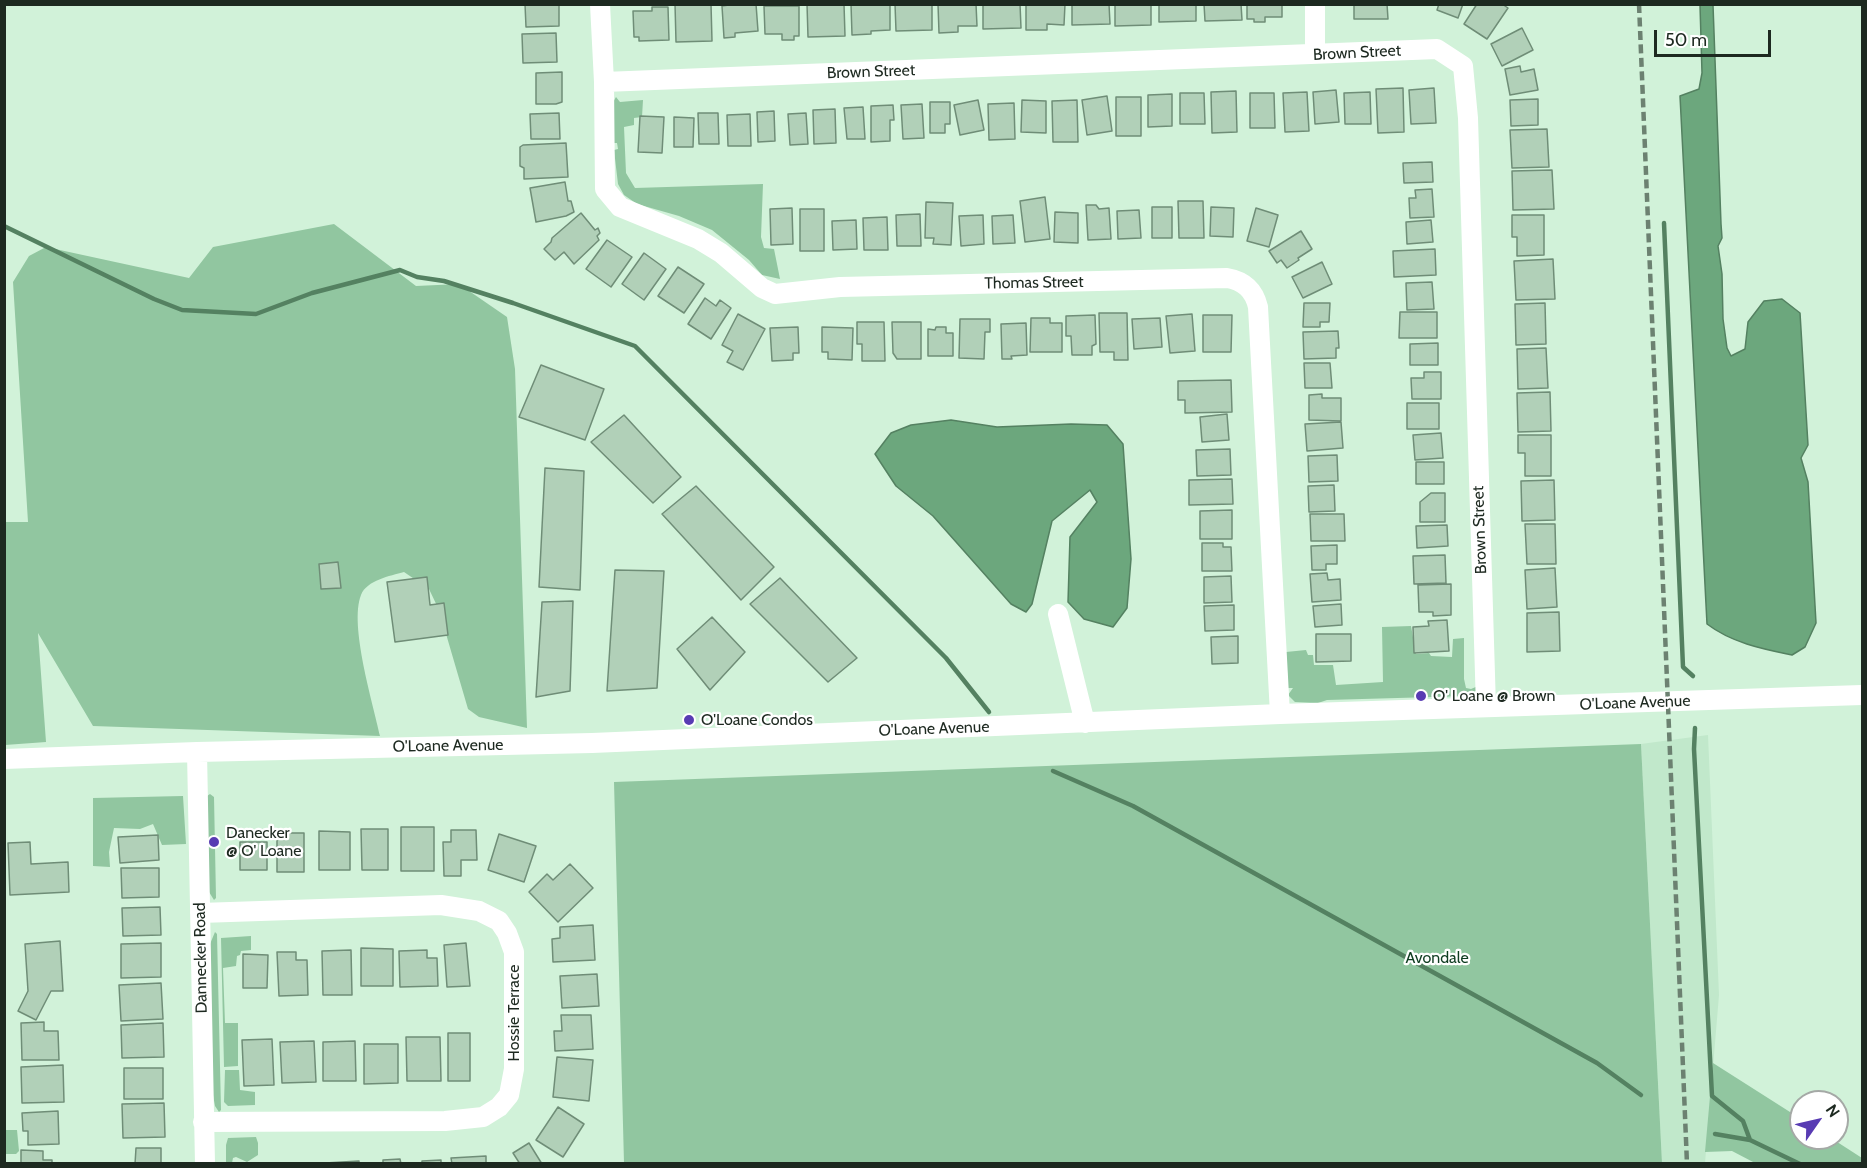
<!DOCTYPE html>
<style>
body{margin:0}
#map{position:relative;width:1867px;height:1168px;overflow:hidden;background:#d1f2d9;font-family:Cabin,sans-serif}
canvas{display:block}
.frame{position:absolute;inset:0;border:6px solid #1d2920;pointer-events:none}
.north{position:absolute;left:1789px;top:1090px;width:60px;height:60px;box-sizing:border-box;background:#fff;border:2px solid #a5a9a6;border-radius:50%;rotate:56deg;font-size:16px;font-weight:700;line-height:24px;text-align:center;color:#1d2920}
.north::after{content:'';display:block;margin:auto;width:21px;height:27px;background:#583bb3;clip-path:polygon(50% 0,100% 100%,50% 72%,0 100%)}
.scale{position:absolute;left:1654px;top:30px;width:117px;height:27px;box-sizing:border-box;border:3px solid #1d2920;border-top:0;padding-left:8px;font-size:18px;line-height:21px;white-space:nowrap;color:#1d2920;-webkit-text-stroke:4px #fff;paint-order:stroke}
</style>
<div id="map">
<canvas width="1867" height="1168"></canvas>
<div class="frame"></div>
<div class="north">N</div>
<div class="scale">50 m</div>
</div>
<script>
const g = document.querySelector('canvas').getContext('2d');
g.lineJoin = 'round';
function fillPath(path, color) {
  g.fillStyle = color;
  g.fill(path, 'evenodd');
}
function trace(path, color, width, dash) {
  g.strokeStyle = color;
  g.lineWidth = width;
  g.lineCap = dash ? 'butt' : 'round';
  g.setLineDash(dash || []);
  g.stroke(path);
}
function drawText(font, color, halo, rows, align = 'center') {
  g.font = font + ' Cabin,sans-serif';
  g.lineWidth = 4.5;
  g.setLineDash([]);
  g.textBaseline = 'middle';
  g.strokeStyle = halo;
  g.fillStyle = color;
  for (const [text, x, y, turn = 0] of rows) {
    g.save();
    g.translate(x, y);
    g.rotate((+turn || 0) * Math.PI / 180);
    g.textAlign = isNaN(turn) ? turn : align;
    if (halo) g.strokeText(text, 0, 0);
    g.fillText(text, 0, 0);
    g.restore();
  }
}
const built = new Path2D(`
 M1708,735L1719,995L1705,1163H1662L1641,744Z`);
const green = new Path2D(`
 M616,97L620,102L643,100L642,117L634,118V125L624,127L626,173L635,188L763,184L761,237L764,248L774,249L780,279L762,275L749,260L712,230L679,216L637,204L624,195L618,184L614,150L618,149L617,143H613L612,104Z
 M334,224L416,286L459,284L507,317L515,369L527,728L479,717L468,709L439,610L429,589L404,572C390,576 367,580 361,595C349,625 373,703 380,736L93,726L38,633L46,742L5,745V522H28L13,282L29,256L46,247L189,278L213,247Z
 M1411,626L1416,654L1429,653L1431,656L1452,657L1453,639L1464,638V679L1466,688L1471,689L1478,686L1477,692L1468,696L1327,700L1318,703L1295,702L1288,695L1293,688H1288L1286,652L1306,650L1308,655H1313L1314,665H1333L1336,685L1383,682L1382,627Z
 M1641,744L1662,1163H624L614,782Z
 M210,794L214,797L216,898L214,900L209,892L207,796Z
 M183,796L186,844L162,845L153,824L140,829L114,828L109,852L110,867L93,866V798Z
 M215,932L217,934L221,1110L219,1112L215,1106L213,1095L210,944Z
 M251,936V950L241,951L240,955L237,956L236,966L223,968L225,1023H238V1066L224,1067L221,938Z
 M1713,1063L1801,1119V1138H1831L1862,1158V1163H1755L1732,1151L1705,1152Z
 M225,1070H239L240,1090L255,1092V1105L228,1106L224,1102Z
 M5,1130H17L19,1151L16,1154H5Z
 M256,1137L258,1143V1155L247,1162L236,1157L233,1158L232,1163H226V1145L228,1138Z`);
const water = new Path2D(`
 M1700,5H1713L1721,224L1722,238L1718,246L1722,274L1723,319L1727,348L1731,356L1745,349L1748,322L1764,301L1782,299L1800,313L1808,445L1801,458L1808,482L1816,623L1805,647L1792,655C1763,649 1732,643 1707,624L1680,96L1699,89L1702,73Z
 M951,420L997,427L1071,424L1107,425L1123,444L1131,559L1127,608L1113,627L1084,619L1068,602L1070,537L1097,502L1090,490L1052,521L1032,604L1026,612L1011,604L933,516L896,486L875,454L891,433L911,425Z`);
const stream = new Path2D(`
 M1664,223L1683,667L1693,676
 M4,226L154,299L182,310L256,314L312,293L400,270L417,277L444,281L513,303L635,346L946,658L989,712
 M1695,728L1694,749L1712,1096L1743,1121L1750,1140
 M1053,771L1133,806L1597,1063L1641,1095
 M1715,1134L1750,1140L1800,1164`);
const building = new Path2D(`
 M525,4H559V26L526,27Z
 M675,4H711L712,41L676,42Z
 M736,4H756L758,31L735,33V37L724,38L722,6Z
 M807,4H844L845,36L808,37Z
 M851,4H890V30L871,31V34L852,35Z
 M895,4H932V30L896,31Z
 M938,4H976L977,26H958V32L939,33Z
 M983,4H1020L1021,28L983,29Z
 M1026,4H1065L1064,25L1047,24V30H1026Z
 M1072,4H1109L1110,24L1072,25Z
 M1115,4H1151V25L1115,26Z
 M1159,4H1196V21L1159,22Z
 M1204,4H1241L1242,20L1205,21Z
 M1247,4H1282V17H1265V22H1254V19H1247Z
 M1354,4H1387L1388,19H1354Z
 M1439,4H1463L1458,18L1437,10Z
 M1477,4H1502L1508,8L1487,39L1464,24Z
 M764,6H799V36H794V40H782V34H765Z
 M652,7H668L669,40L639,41V37H634L633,11H652Z
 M1522,28L1533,50L1502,66L1491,44Z
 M556,33L557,62L523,63L522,34Z
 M1520,66L1521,72L1534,69L1538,90L1510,95L1505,69Z
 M562,72V102L556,104H536V73Z
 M1403,88L1404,132L1378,133L1376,89Z
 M1434,88L1436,123L1411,124L1409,90Z
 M1336,90L1339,122L1315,124L1313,92Z
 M1236,91L1237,132L1212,133L1211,92Z
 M1307,92L1309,131L1285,132L1283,93Z
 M1370,92L1371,124H1345L1344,93Z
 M1180,93H1204L1205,124H1180Z
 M1250,93H1274L1275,128H1250Z
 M1172,94V126L1148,127V95Z
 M1107,96L1112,131L1087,135L1082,100Z
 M1116,97H1141V136H1116Z
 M1538,99V125L1511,126L1510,100Z
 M978,100L984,130L960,135L954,105Z
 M1022,100L1046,101V133L1021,132Z
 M1077,100L1078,142H1053L1052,101Z
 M930,102H950V124H945V133H930Z
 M1014,103L1015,139L989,140L988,104Z
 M922,104L924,138L903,139L901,105Z
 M893,105L894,120H890V141L871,142V106Z
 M863,107L865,139H847L844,108Z
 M835,109L836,143L814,144L813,110Z
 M774,111L775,141L758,142L757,112Z
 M559,113L560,139H531L530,114Z
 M698,113H718L719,144H699Z
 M806,113L808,144L790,145L788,114Z
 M750,114L751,146H728L727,115Z
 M640,116L664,117L662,153L638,152Z
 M674,117L694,118L693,147H674Z
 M1547,129L1549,167L1512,168L1510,130Z
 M566,143L568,177L524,179V168L520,166V147L523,145Z
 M1432,162L1433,182L1404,183L1403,163Z
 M1552,170L1554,209L1513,210L1512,171Z
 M565,182L568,201H571L574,212L566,216L536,222L530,188Z
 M1432,189L1434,217L1410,218L1409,198H1416L1415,190Z
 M1045,197L1050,239L1025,242L1020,201Z
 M1178,201H1203L1204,238H1179Z
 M926,202L953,203L951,245L933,244L934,238H925Z
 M1086,205H1096L1099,209L1109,208L1111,239L1088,240Z
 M1152,207H1172V238H1152Z
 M1211,207L1234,208L1233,237L1210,236Z
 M792,208L793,244L771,245L770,209Z
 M1256,208L1278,215L1269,247L1247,241Z
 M800,209H824V251H800Z
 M1139,210L1141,238L1118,239L1117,211Z
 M1055,212L1078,213V243L1054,242Z
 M581,213L595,230L598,228L600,233L597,236L599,240L574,264L564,252L555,260L544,249L551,242L552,238Z
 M920,214L921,246H897L896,215Z
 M983,215L984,244L961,246L959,216Z
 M1013,215L1015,243L993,244L992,216Z
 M1512,215H1544V255L1517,256V237H1512Z
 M887,217L888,250H864L863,218Z
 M856,220L857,249L833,250L832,221Z
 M1431,220L1433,242L1407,244L1406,222Z
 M1301,231L1312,249L1298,258L1299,260L1287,268L1281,260L1277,263L1269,251Z
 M607,240L632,257L611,287L586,269Z
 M1435,249L1436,275L1394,277L1393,251Z
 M644,253L666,269L644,300L622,284Z
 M1553,259L1555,299L1516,300L1514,261Z
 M1322,262L1332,284L1303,298L1292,277Z
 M678,267L704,284L684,313L658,296Z
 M1432,282L1434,309L1407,310L1406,283Z
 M705,298L716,306L720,300L731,308L711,339L688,324Z
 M1304,303H1330L1329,322H1320V327H1303Z
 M1545,303L1546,344L1516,345L1515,304Z
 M1400,312H1437V338H1399Z
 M1099,313H1127L1128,360H1114V352H1100Z
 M738,314L765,329L743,370L727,362L733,351L722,345Z
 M1192,314L1195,351L1170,353L1166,316Z
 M1095,315L1096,344L1092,346V355H1072L1071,336H1066V316Z
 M1203,315H1232L1231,352H1203Z
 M1031,318H1050V323H1062V352H1030Z
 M1160,318L1162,347L1134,349L1132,319Z
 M960,319H990V332H985L984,359L959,358Z
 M857,322H884L885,361H862V344H857Z
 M892,322H921V359H897L893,353Z
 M1026,323L1027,355L1011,356L1012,359H1002L1001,324Z
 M798,327L799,353H793V360L772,361L770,328Z
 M822,327L853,328L852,360L828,359V352H822Z
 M936,327H946V333H953V356H928V329L935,330Z
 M1338,331L1339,348H1336V358L1304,359L1303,332Z
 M1438,343V365H1410V344Z
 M1546,348L1548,388L1518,389L1517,349Z
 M1304,363H1330L1332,388H1305Z
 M541,365L604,389L585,440L519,417Z
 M1424,372H1441V399H1412L1411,378H1424Z
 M1231,380L1232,412L1185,413V400H1178V381Z
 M1550,392L1551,431L1518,432L1517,393Z
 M1322,394V398H1341V421L1309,420V395Z
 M1407,403H1439V429H1407Z
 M1227,414L1229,440L1202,442L1200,417Z
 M624,415L681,477L653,503L591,442Z
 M1341,422L1343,448L1307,451L1305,424Z
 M1441,433L1443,458L1415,460L1413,435Z
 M1518,435H1551V476H1525V453H1518Z
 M1230,449L1231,475L1197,476L1196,450Z
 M1337,455L1338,481L1309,482L1308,456Z
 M1416,462H1444V484H1416Z
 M545,468L584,471L580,590L539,587Z
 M1232,479L1233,504L1189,505V480Z
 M1554,480L1555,520L1522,521L1521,481Z
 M1334,485L1335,511L1309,512L1308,486Z
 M696,486L774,567L741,600L662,514Z
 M1431,493H1445V522H1420V502Z
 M1232,510V539H1200V511Z
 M1310,514H1344L1345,541H1311Z
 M1525,524H1555L1556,564H1527Z
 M1447,525L1448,546L1417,548L1416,526Z
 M1202,543H1223V547H1231L1232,571H1202Z
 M1337,545V564H1326V570H1312L1311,546Z
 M1445,555L1446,583L1414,584L1413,556Z
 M338,562L341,588L321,589L319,564Z
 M1555,568L1557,607L1527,609L1525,570Z
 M615,570L664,571L657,688L607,691Z
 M1327,573L1328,580L1340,579L1341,600L1312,602L1310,574Z
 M1231,576L1232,602L1204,603V577Z
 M427,577L430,605L444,603L448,635L395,642L387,582Z
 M780,578L857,658L828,682L750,604Z
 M1451,584V615L1433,616V612H1419L1418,585Z
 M573,601L570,691L536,697L542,602Z
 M1341,604L1342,625L1315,627L1313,606Z
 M1234,605V630L1205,631L1204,606Z
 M1559,612L1560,651L1527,652V613Z
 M712,617L745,652L710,690L677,649Z
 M1447,620L1449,651L1414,653L1413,627L1429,626L1428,621Z
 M1316,634H1351V661L1316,662Z
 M1238,636V663L1212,664L1211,637Z
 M401,827H434V871H401Z
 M361,829H388V870H362Z
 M451,830H476L477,860H461V876H444L443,842H451Z
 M319,831L350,832V870H319Z
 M277,833H304V872H277Z
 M499,834L536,846L524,882L488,870Z
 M158,835L159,860L120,863L118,837Z
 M30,842L31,864L68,862L69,892L10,895L8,843Z
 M240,842H267V870H240Z
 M570,864L593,888L558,922L529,892L547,874L553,880Z
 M121,868H159V897L122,898Z
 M160,907L161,935L123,936L122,908Z
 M593,925L595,960L553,962L552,939L560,938V927Z
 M60,941L63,991H51L36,1020L18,1011L28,991L25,944Z
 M161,943V977L121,978V944Z
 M466,943L470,986L447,987L444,945Z
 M361,948L393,949V986H361Z
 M351,950L352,995H323L322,951Z
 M427,950V958H437L438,986L400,987L399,951Z
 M277,952H296V960H307L308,995L279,996Z
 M243,954L268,955L267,988H243Z
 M597,974L599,1006L562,1008L560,976Z
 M161,983L163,1019L121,1021L119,985Z
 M561,1015H591L593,1049L555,1051L554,1031H562Z
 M44,1022V1031H58L59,1060H22L21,1023Z
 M163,1023L164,1057L122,1058L121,1025Z
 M448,1033H470V1081H448Z
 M406,1037H440L441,1081H407Z
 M272,1039L274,1085L244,1086L242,1040Z
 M314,1041L316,1082L282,1083L280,1042Z
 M355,1041L356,1081H323V1042Z
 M364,1044H398V1083L364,1084Z
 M557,1057L593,1060L589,1101L553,1097Z
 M63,1065L64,1102L22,1103L21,1067Z
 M124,1068H163V1099H124Z
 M164,1103L165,1137L123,1138L122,1104Z
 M558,1107L584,1124L563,1157L536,1140Z
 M58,1111L59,1144L28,1145V1131H23L22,1113Z
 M529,1143L542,1164H520L513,1153Z
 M136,1148H161V1164H135Z
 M21,1150L43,1151V1160H52V1164H21Z
 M486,1156V1164H452L451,1158Z
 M400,1159L401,1164H383V1160Z
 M441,1160V1164H422V1161Z
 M359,1161V1164H325V1163Z`);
const minor = new Path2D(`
 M600,4L604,82L605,189L620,207L698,239L721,253L762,288L775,294L840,287L1227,278C1244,281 1254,290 1258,307L1280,714
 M1315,4V54
 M604,82L1437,49L1463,66L1468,118L1486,707
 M1058,614L1085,723
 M197,752L205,1164
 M4,759L197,752L592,743L1280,714L1862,695
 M200,913L441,905L479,911L499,921L507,933L514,952V1069L509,1095L499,1107L483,1117L445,1121L203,1122`);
const rail = new Path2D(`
 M1639,4L1687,1164`);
const markers = [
 [1421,696,6,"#583bb3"],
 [689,720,6,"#583bb3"],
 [214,842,6,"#583bb3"]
];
const streetNames = [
 ["Brown Street",1357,53,-3],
 ["Brown Street",871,72,-2],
 ["Thomas Street",1034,283,-1],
 ["Brown Street",1480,530,-92],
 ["O'Loane Avenue",1635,703,-2],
 ["O'Loane Avenue",934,729,-2],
 ["O'Loane Avenue",448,746,-1],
 ["Dannecker Road",201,958,-91],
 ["Hossie Terrace",514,1013,-90]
];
const poiNames = [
 ["O' Loane @ Brown",1433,696],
 ["O'Loane Condos",701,720],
 ["Danecker",226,833],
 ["@ O' Loane",226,851]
];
const parkNames = [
 ["Avondale",1437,958]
];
fillPath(built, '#c1e8cb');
fillPath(green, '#91c6a0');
fillPath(water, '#6ca77d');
trace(water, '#548161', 1.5);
trace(stream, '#548161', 4.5);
fillPath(building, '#b1d0b8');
trace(building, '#6f8d77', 1.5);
trace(minor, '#fff', 20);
trace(rail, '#6c8171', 4.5, [9, 4.5]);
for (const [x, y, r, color] of markers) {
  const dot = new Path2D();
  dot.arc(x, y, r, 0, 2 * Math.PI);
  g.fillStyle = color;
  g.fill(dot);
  trace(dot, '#fff', 2);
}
drawText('16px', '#1d2920', '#fff', streetNames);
drawText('16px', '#1d2920', '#fff', poiNames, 'left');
drawText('16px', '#0f3d21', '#fff', parkNames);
</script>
